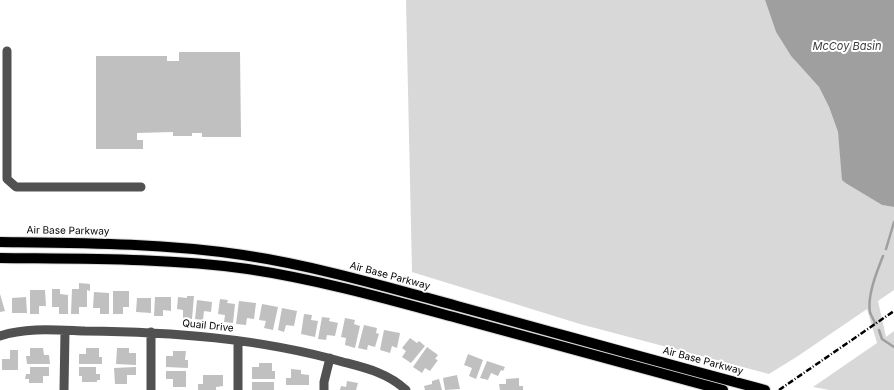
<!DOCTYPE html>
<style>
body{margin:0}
canvas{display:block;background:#fff}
</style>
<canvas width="894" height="390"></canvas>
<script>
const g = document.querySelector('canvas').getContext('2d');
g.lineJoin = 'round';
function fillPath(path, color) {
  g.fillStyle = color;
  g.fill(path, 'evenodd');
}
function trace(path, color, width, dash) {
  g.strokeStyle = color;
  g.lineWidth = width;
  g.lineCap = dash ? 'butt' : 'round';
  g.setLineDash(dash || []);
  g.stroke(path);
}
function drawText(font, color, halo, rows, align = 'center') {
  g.font = font + ' Inter,sans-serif';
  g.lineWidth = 4;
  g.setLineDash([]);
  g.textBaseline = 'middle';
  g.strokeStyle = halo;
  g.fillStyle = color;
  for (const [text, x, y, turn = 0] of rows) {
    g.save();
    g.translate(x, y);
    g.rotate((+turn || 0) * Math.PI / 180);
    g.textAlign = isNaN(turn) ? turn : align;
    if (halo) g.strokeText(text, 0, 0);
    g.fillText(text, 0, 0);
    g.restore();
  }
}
const green = new Path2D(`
 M406,0H765L776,32L791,56L819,87L829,107L838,132L847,184L882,205L894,207V290L878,301L886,337L894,331V390H829L813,387L877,343L867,309L798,356L769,374L580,324L412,272Z`);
const water = new Path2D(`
 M765,0H894V207L882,205L847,184L842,180L838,132L829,107L819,87L791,56L776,32Z`);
const stream = new Path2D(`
 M886,249L894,222
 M875,323C874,320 871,316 870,312C867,296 877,271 883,256
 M879,330L882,339L894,347`);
const building = new Path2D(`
 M179,52H240L241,137H202V133H192V136H173V132L137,133V140H143V149H96V56H167V61H179Z
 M79,283L90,284V291L87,290V307H79V314H71L72,289H79Z
 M52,289H60V294L68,295V314H59V307H52Z
 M30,290H45L46,306H39V314H30Z
 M113,291H129V307H123V314H113Z
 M94,292L109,293V314H100V308H93Z
 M0,294L5,311L0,312Z
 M187,296H194L192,319L183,318V310L177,309L178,297L187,298Z
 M26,297L27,313H12V298Z
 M155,297H171V311L163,310V316H154Z
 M137,298H151V313L136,312Z
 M220,299L228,300L227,303L235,304L233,323L224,322L225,315L218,314Z
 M197,300L212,302L211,312L204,311L203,320L195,319Z
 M239,301L256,303L254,319L247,318L246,325L236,324Z
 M262,304L278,307L273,330L264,328L266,321L259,320Z
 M282,308L297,311L294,326L286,325L284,332L278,330Z
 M304,314L312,315L311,320L318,321L315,337L301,334Z
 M322,317L330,318L329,321L338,323L335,336L327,335L326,340L318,339Z
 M345,318L355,320L354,324L360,326L355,348L345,345L346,338L341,337Z
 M364,325L377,328L376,333L379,334L375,347L368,345L367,350L358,348Z
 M384,330L400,333L397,348L392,346L390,353L380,350Z
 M410,338L417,343L419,341L425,346L411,363L402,357L406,351L402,348Z
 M427,347L438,355L435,359L438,360L430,371L425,368L422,373L413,367Z
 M30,348H43L44,355H49L50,364H27L26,356H30Z
 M86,348H99V357H102V364H79V354H86Z
 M117,348H129V353H136V365L116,364Z
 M10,350H18V370H2V359H10Z
 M173,351H186L185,360H188V368L166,367V356H173Z
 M468,354L483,360L476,379L469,376L472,368L464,365Z
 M487,361L505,367L503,371L501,370L498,376L491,373L488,380L480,378Z
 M259,363H272V371H275V379H252V367H259Z
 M30,367H49V376H43V383H29V379H25L26,374H30Z
 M79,367H96V374H100V380H97V382H82V376H79Z
 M136,367V375H127V384H115L114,368Z
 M291,369L301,370V374L309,375V385H286V378H291Z
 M166,371H186V387H173V379H166Z
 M203,375H223V386L216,387V390H198V384H203Z
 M457,375L460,389L445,390L443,378Z
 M519,378V386H523V390H500L499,384H506V379Z
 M439,379L442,390H425L424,386L432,384V381Z
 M347,381L358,383L356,390H340L341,386L346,387Z
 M252,382H274V390H252Z`);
const minor = new Path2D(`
 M7,51V179L16,187H141
 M0,336C26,327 57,330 85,331C171,332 259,338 343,362C366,368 388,373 406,390
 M64,390L65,331
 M151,390V332
 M238,390V341
 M324,390V382L330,358`);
const major = new Path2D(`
 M0,242C81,243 162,243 243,255C316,266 387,287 457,306C560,334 662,363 765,390
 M0,258C83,259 166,258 248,269C321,280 391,300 461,319C548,343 635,367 723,390`);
const rail = new Path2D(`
 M779,390L894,311`);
const streetNames = [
 ["Air Base Parkway",68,231,1],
 ["Air Base Parkway",390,276,15],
 ["Quail Drive",208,326,6],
 ["Air Base Parkway",703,361,15]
];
const waterNames = [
 ["McCoy Basin",847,47]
];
fillPath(green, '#d8d8d8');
fillPath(water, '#9f9f9f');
trace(stream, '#9f9f9f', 2.5);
fillPath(building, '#c0c0c0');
trace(major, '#dbdbdb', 12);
trace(minor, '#515151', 9);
trace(major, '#000', 10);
trace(rail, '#000', 2.5, [6, 2, 1, 2]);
drawText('10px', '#000', '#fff', streetNames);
drawText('italic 11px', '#404040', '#fff', waterNames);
</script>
